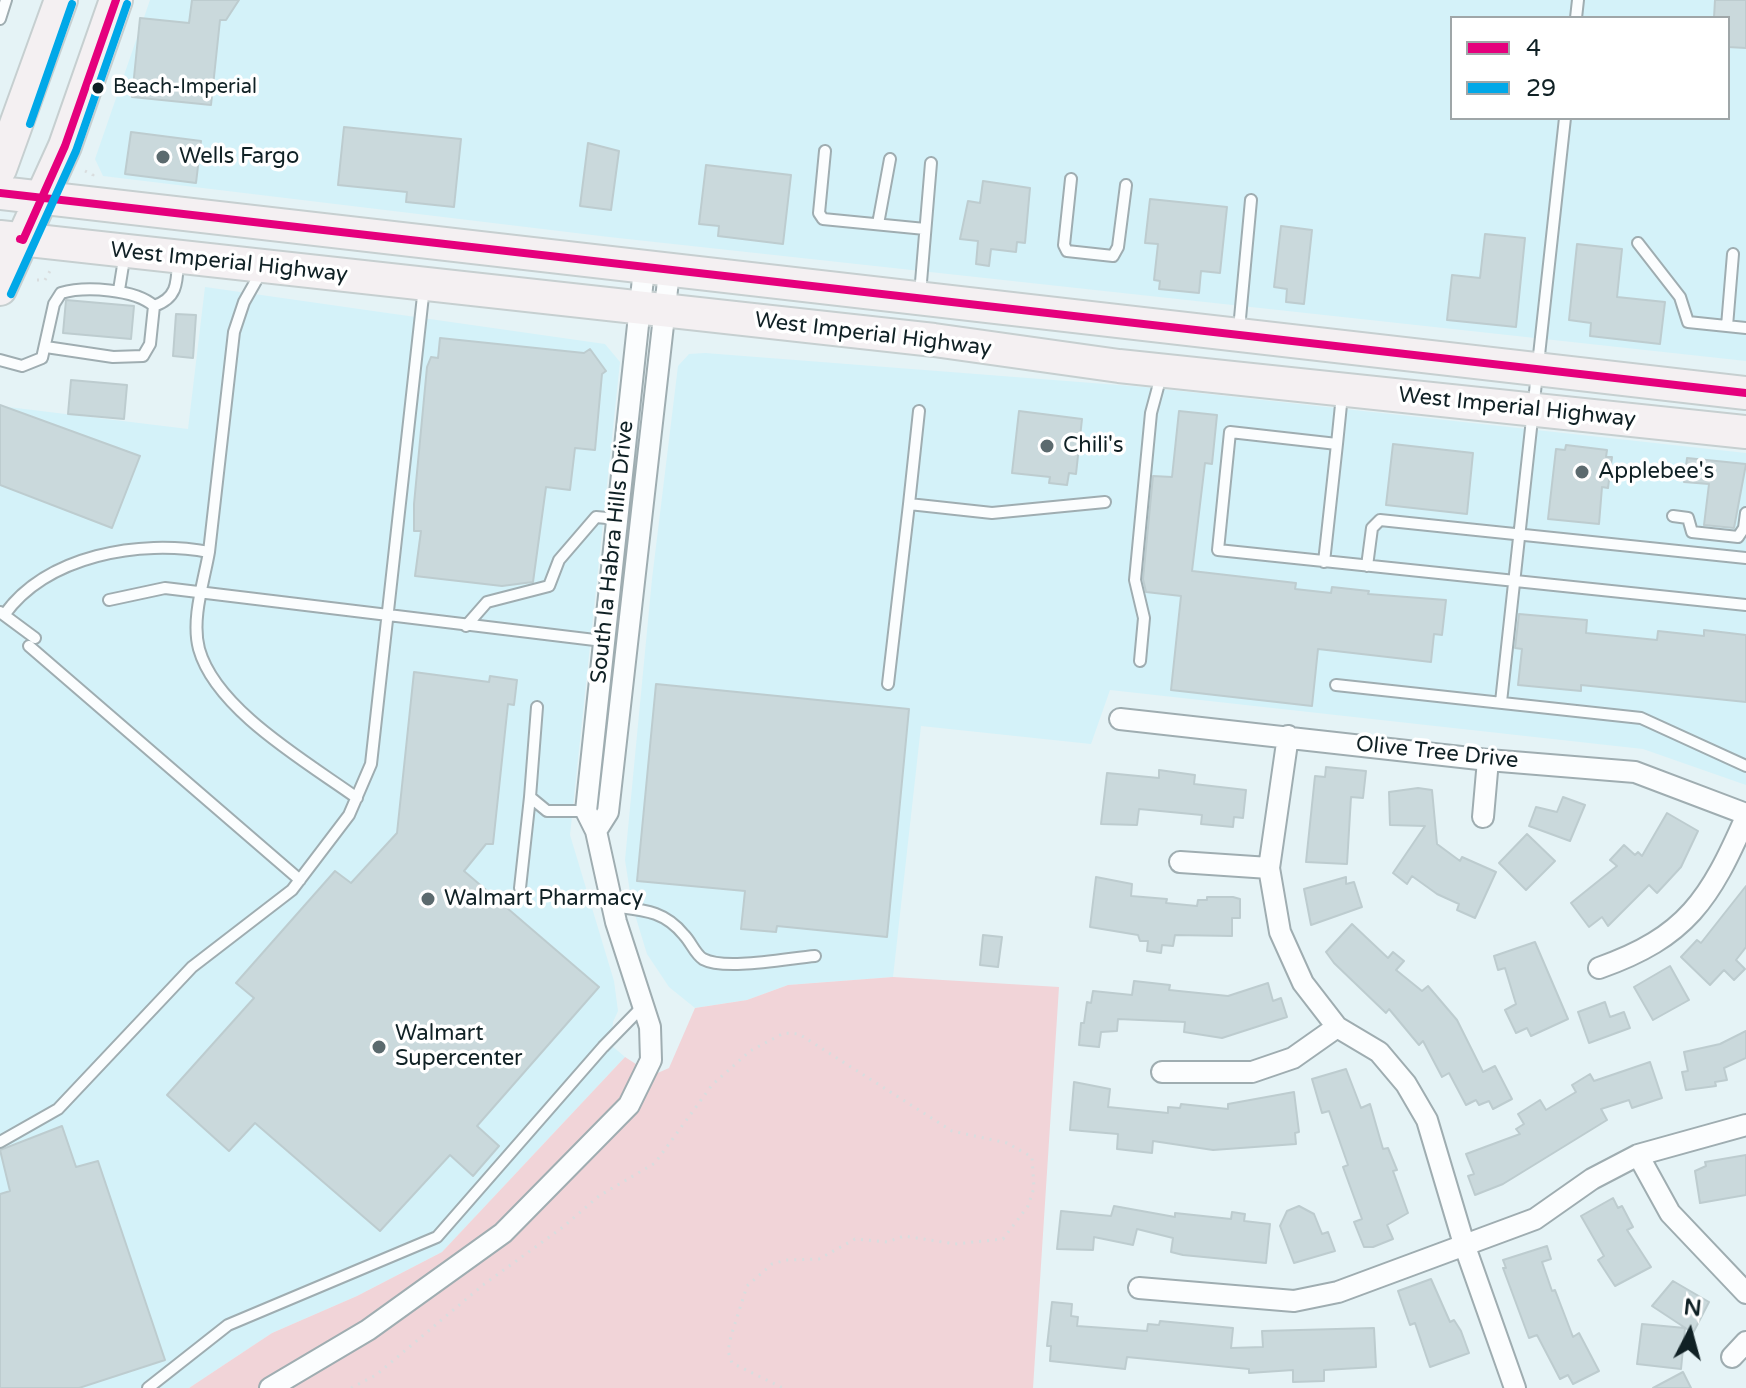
<!DOCTYPE html>
<style>
body{margin:0}
#map{position:relative;width:1746px;height:1388px;overflow:hidden;background:#e5f3f6;font-family:"Varela Round",sans-serif}
canvas{display:block}
.legend{position:absolute;left:1450px;top:16px;width:280px;height:104px;box-sizing:border-box;background:#fff;border:2px solid #9fa6a8;margin:0;padding:10px 14px;list-style:none;font-size:24px;color:#102125}
.legend li{display:flex;align-items:center;gap:16px;height:40px}
.legend b{width:40px;border:2px solid #9fa6a8}
.north{position:absolute;left:1650px;top:1292px;width:80px;height:80px;-webkit-text-stroke:6px #fff;paint-order:stroke;rotate:6deg;font-size:22px;font-weight:700;line-height:32px;text-align:center;color:#102125}
.north::after{content:'';display:block;margin:auto;width:28px;height:36px;background:#102125;clip-path:polygon(50% 0,100% 100%,50% 72%,0 100%)}
</style>
<div id="map">
<canvas width="1746" height="1388"></canvas>
<ul class="legend">
<li><b style="height:10px;background:#e5007d"></b>4</li>
<li><b style="height:10px;background:#01a8e8"></b>29</li>
</ul>
<div class="north">N</div>
</div>
<script>
const g = document.querySelector('canvas').getContext('2d');
g.lineJoin = 'round';
function fillPath(path, color) {
  g.fillStyle = color;
  g.fill(path, 'evenodd');
}
function trace(path, color, width, dash) {
  g.strokeStyle = color;
  g.lineWidth = width;
  g.lineCap = dash ? 'butt' : 'round';
  g.setLineDash(dash || []);
  g.stroke(path);
}
function drawText(font, color, halo, rows, align = 'center') {
  g.font = font + ' "Varela Round",sans-serif';
  g.lineWidth = 7;
  g.setLineDash([]);
  g.textBaseline = 'middle';
  g.strokeStyle = halo;
  g.fillStyle = color;
  for (const [text, x, y, turn = 0] of rows) {
    g.save();
    g.translate(x, y);
    g.rotate((+turn || 0) * Math.PI / 180);
    g.textAlign = isNaN(turn) ? turn : align;
    if (halo) g.strokeText(text, 0, 0);
    g.fillText(text, 0, 0);
    g.restore();
  }
}
const built = new Path2D(`
 M150,0H1746V361L609,237L103,176L95,159ZM1452,18H1728V118H1452Z
 M205,287L605,344L620,362L570,835L614,981L618,1011L613,1022L611,1045L625,1057L442,1252L357,1296L272,1333L189,1388H0V406L188,429Z
 M705,353L1144,387L1746,453V785L1643,749L1110,690L1091,744L921,726L893,977L788,985L747,1000L695,1008L669,987L647,954L632,905L625,860L652,579L678,366L689,354Z`);
const green = new Path2D(`
 M893,977L1059,987L1033,1388H189L272,1333L357,1296L442,1252L625,1057L653,1075L669,1068L695,1008L747,1000L788,985Z`);
const building = new Path2D(`
 M192,0H239L226,20H220L211,105L132,97L140,18L189,23Z
 M1715,0H1746V48L1728,47V18H1714Z
 M344,127L461,139L454,207L406,202L407,192L338,185Z
 M131,132L201,141L196,183L125,174Z
 M588,143L619,151L611,210L580,206Z
 M706,165L791,175L783,244L718,236L719,226L699,224Z
 M983,181L1030,188L1025,243L1017,242L1016,252L991,249L989,266L976,264L978,241L960,239L968,201L980,203Z
 M1150,199L1227,207L1220,273L1201,271L1199,293L1159,289L1160,281L1154,280L1158,244L1145,243Z
 M1281,226L1312,230L1304,304L1286,302L1287,289L1274,287Z
 M1485,234L1525,238L1516,327L1447,320L1452,275L1480,278Z
 M1577,244L1622,249L1617,297L1665,302L1660,344L1590,336L1591,323L1569,320Z
 M66,300L134,306L131,339L63,333Z
 M176,314L196,315L193,358L173,356Z
 M440,338L584,353L590,349L606,371L602,374L595,450L575,448L570,490L546,487L533,582L502,586L415,576L421,531H414V504L427,367L431,357L438,358Z
 M71,380L127,385L124,419L68,414Z
 M0,405L140,456L112,528L0,485Z
 M1019,411L1082,419L1076,474L1069,473L1067,485L1049,483L1050,477L1012,473Z
 M1179,411L1217,415L1212,464L1205,463L1192,571L1296,583L1295,589L1331,593L1332,587L1369,591L1368,594L1446,600L1442,635L1434,634L1431,662L1318,649L1312,706L1171,690L1181,596L1146,592L1143,579L1153,476L1172,477Z
 M1393,444L1473,453L1467,514L1386,505Z
 M1566,445L1607,450L1606,457H1612L1608,488L1602,487L1599,524L1548,519L1556,449L1565,450Z
 M1687,458L1746,464L1734,528L1704,525L1709,484L1684,482Z
 M1519,614L1587,620L1586,633L1657,640L1658,631L1704,636V630L1746,635V702L1581,685V691L1518,685L1522,649L1515,648Z
 M414,672L489,682L490,676L517,680L514,705L508,704L493,844H486L464,871L599,987L477,1126L499,1146L473,1176L450,1155L380,1231L255,1123L229,1151L167,1095L254,998L236,983L335,871L351,883L397,833Z
 M656,684L909,709L887,937L777,926L776,932L741,929L745,891L637,881Z
 M1326,767L1366,771L1363,798L1351,797L1347,864L1306,862L1315,776L1325,777Z
 M1159,770L1195,775L1194,784L1246,790L1243,818L1234,817L1233,827L1201,824L1202,815L1139,809L1137,825L1101,824L1107,773L1159,778Z
 M1418,788L1432,790L1437,844L1460,861L1462,857L1496,872L1475,918L1457,910L1459,904L1437,894L1412,876L1407,884L1393,873L1425,826L1390,825L1389,792Z
 M1563,797L1585,805L1570,841L1529,826L1536,807L1557,812Z
 M1667,813L1698,831L1681,867L1657,893L1649,885L1608,926L1602,917L1589,927L1571,903L1617,866L1610,860L1624,845L1635,855L1638,852L1642,856Z
 M1527,834L1555,861L1526,890L1499,863Z
 M1096,877L1132,884L1131,896L1167,899L1166,903L1197,906L1198,900H1207V897H1233L1240,899V918H1232V936L1175,935L1173,946L1162,945L1161,953L1147,951L1148,941H1140L1138,935L1090,927Z
 M1346,877V884L1354,882L1362,907L1311,925L1304,889Z
 M1746,886V947L1736,960L1745,969L1734,980L1724,970L1710,985L1681,957L1697,940L1701,943Z
 M1352,924L1388,958L1393,952L1404,961L1396,970L1422,991L1428,986L1457,1020L1483,1072L1495,1066L1512,1099L1493,1109L1489,1101L1479,1105L1476,1100L1466,1105L1449,1073L1442,1077L1423,1041L1419,1045L1389,1009L1386,1013L1334,963L1326,952Z
 M983,935L1002,937L998,967L980,965Z
 M1535,942L1568,1019L1531,1036L1527,1028L1516,1033L1505,1010L1516,1004L1505,968L1498,970L1494,956Z
 M1670,966L1689,1000L1653,1020L1634,987Z
 M1134,981L1170,985L1169,990L1228,996L1268,983L1273,1001L1281,998L1287,1017L1222,1038L1184,1032L1185,1022L1118,1019L1117,1031L1101,1032L1099,1047L1079,1045L1081,1023H1084L1087,1002L1091,1003L1093,991L1132,995Z
 M1605,1002L1610,1017L1624,1012L1630,1028L1589,1043L1578,1012Z
 M1746,1031V1058L1724,1068L1727,1080L1715,1082L1716,1086L1686,1090L1682,1072L1688,1071L1684,1052L1720,1044Z
 M1650,1062L1662,1098L1632,1108L1629,1100L1601,1109L1607,1120L1503,1184L1475,1195L1468,1176L1474,1174L1466,1154L1520,1134L1516,1129L1524,1124L1518,1114L1540,1100L1546,1110L1576,1092L1572,1085L1590,1074L1594,1081Z
 M1346,1069L1361,1108L1370,1104L1383,1149L1388,1148L1397,1170L1393,1171L1408,1213L1387,1225L1393,1239L1373,1247H1364L1354,1222L1362,1219L1343,1167L1348,1165L1329,1111L1322,1113L1312,1079Z
 M1074,1082L1110,1089L1108,1107L1168,1113V1107L1180,1108L1181,1104L1228,1109V1104L1294,1092L1299,1132L1295,1133L1296,1144L1213,1150L1153,1141L1152,1153L1117,1149L1118,1134L1070,1130Z
 M62,1126L76,1167L98,1161L165,1360L79,1388H0V1194L10,1191L0,1150Z
 M1746,1155V1195L1700,1203L1695,1171L1706,1166L1705,1162Z
 M1613,1198L1618,1208L1622,1206L1633,1227L1627,1230L1651,1267L1615,1286L1598,1260L1604,1256L1581,1216Z
 M1114,1206L1175,1217V1213L1231,1219L1232,1212L1245,1214L1244,1221L1270,1224L1266,1263L1183,1255L1171,1252L1173,1238L1137,1229L1133,1245L1094,1237L1093,1250L1057,1249L1061,1211L1111,1216Z
 M1299,1206L1314,1214L1322,1234L1328,1232L1335,1251L1294,1263L1280,1226L1287,1211Z
 M1547,1246L1551,1259L1542,1262L1552,1291L1555,1290L1573,1337L1579,1333L1599,1371L1573,1384L1568,1375L1560,1379L1537,1335L1529,1338L1503,1268H1506L1503,1260Z
 M1431,1279L1450,1322L1454,1320L1461,1331L1469,1353L1430,1367L1415,1323L1410,1325L1398,1291Z
 M1673,1281L1709,1302L1693,1333L1652,1306Z
 M1052,1302L1072,1304L1071,1316L1078,1317L1077,1326L1147,1331L1148,1324L1159,1325L1160,1321L1233,1328L1231,1348L1263,1347L1262,1331L1374,1328L1376,1367L1324,1370V1381L1293,1382V1370L1249,1373V1369L1127,1357L1125,1369L1050,1361L1051,1346H1047Z
 M1642,1324L1685,1328L1681,1369L1637,1364Z
 M1683,1372L1691,1388H1653Z`);
const path = new Path2D(`
 M85,171L93,175L91,180
 M37,280H45L51,269
 M351,1388L376,1375L483,1285L563,1227L599,1196L655,1163L712,1085L750,1051L784,1033L799,1034L952,1131L1007,1143L1032,1157L1034,1188L1028,1206L1003,1239L955,1244L904,1236L887,1242L855,1239L819,1259L786,1260L772,1264L747,1286L731,1336L728,1351L732,1363L783,1388`);
const service = new Path2D(`
 M1576,18L1578,0
 M0,19L6,0
 M825,151L819,213L823,219L925,229
 M1071,179L1064,245L1067,251L1113,256L1118,247L1126,185
 M878,224L890,159
 M1638,243L1680,297L1688,322L1746,328
 M119,290L125,253
 M920,294L931,163
 M154,306C178,298 177,282 178,259
 M1727,326L1733,254
 M1239,329L1251,200
 M0,360L22,366L42,358L54,304L61,293C85,286 135,289 154,306L150,344L143,356L113,357L46,347
 M1342,395L1337,444L1230,432L1218,550L1746,605
 M919,411L909,504L992,513L1105,502
 M1673,516L1688,518L1692,532L1738,537L1744,528L1746,513
 M209,552C204,581 191,619 199,649C216,710 307,762 357,798
 M1324,562L1337,444
 M1367,566L1372,528L1380,520L1746,558
 M109,600L165,588L603,641
 M0,612L4,615C47,555 140,539 209,552L234,332L244,302L261,272
 M4,615L35,638
 M466,626L487,602L549,586L559,560L596,517L618,519
 M29,646L300,880
 M1140,661L1144,618L1135,580L1151,413L1161,376
 M888,684L909,504
 M1336,685L1641,718L1746,766
 M1501,702L1565,118
 M537,707L530,797L547,811H586
 M520,888L530,797
 M612,906C642,910 664,910 684,935C691,942 695,954 703,959C725,971 789,958 815,956
 M0,1142L58,1109L192,967L292,890L349,815L371,764L424,287
 M148,1388L228,1325L437,1237L603,1047L643,1006`);
const minor = new Path2D(`
 M1120,719L1488,760L1635,772L1746,814
 M1288,736L1269,868L1280,932L1303,983L1337,1027L1379,1052L1406,1084L1427,1120L1464,1244L1515,1388
 M1483,817L1488,760
 M596,831L608,812L669,272
 M1180,862L1269,868
 M1599,968C1687,937 1710,899 1746,817
 M1162,1072H1252L1293,1058L1337,1027
 M1638,1155L1670,1213L1746,1293
 M1139,1288L1294,1301L1338,1292L1535,1219L1592,1179L1638,1155L1746,1125
 M1732,1357L1746,1342
 M270,1388L368,1330L503,1233L629,1105L651,1060L650,1027L616,922L596,831L586,811L644,269`);
const primary = new Path2D(`
 M0,169L61,0
 M0,193L1746,393
 M0,237L934,340L1119,366L1746,432
 M0,289L65,146L116,0`);
const bus1 = new Path2D(`
 M0,193L1746,393
 M20,239L23,240L65,146L116,0`);
const bus2 = new Path2D(`
 M30,124L72,4
 M11,294L76,151L127,4`);
const markers = [
 [98,88,7,"#102125"],
 [163,157,8,"#5b6a6e"],
 [1047,446,8,"#5b6a6e"],
 [1582,472,8,"#5b6a6e"],
 [428,899,8,"#5b6a6e"],
 [379,1047,8,"#5b6a6e"]
];
const busNames = [
 ["Beach-Imperial",113,88]
];
const poiNames = [
 ["Wells Fargo",179,157],
 ["Chili's",1063,446],
 ["Applebee's",1598,472],
 ["Walmart Pharmacy",444,899],
 ["Walmart",395,1034],
 ["Supercenter",395,1059]
];
const streetNames = [
 ["West Imperial Highway",229,263,6],
 ["West Imperial Highway",873,335,7],
 ["West Imperial Highway",1517,408,6],
 ["South la Habra Hills Drive",613,552,-84],
 ["Olive Tree Drive",1437,753,6]
];
fillPath(built, '#d4f2f9');
fillPath(green, '#f1d4d8');
fillPath(building, '#cad9dc');
trace(building, '#bdcccf', 2);
trace(service, '#9fadb1', 14);
trace(minor, '#9fadb1', 24);
trace(primary, '#c6cfd0', 36);
trace(path, '#d9ddde', 3, [2, 6]);
trace(service, '#fbfdfe', 10);
trace(minor, '#fbfdfe', 20);
trace(primary, '#f4f0f2', 32);
trace(bus1, '#e5007d', 8);
trace(bus2, '#01a8e8', 8);
for (const [x, y, r, color] of markers) {
  const dot = new Path2D();
  dot.arc(x, y, r, 0, 2 * Math.PI);
  g.fillStyle = color;
  g.fill(dot);
  trace(dot, '#fff', 3);
}
drawText('20px', '#102125', '#fff', busNames, 'left');
drawText('22px', '#102125', '#fff', poiNames, 'left');
drawText('22px', '#102125', '#fff', streetNames);
</script>
